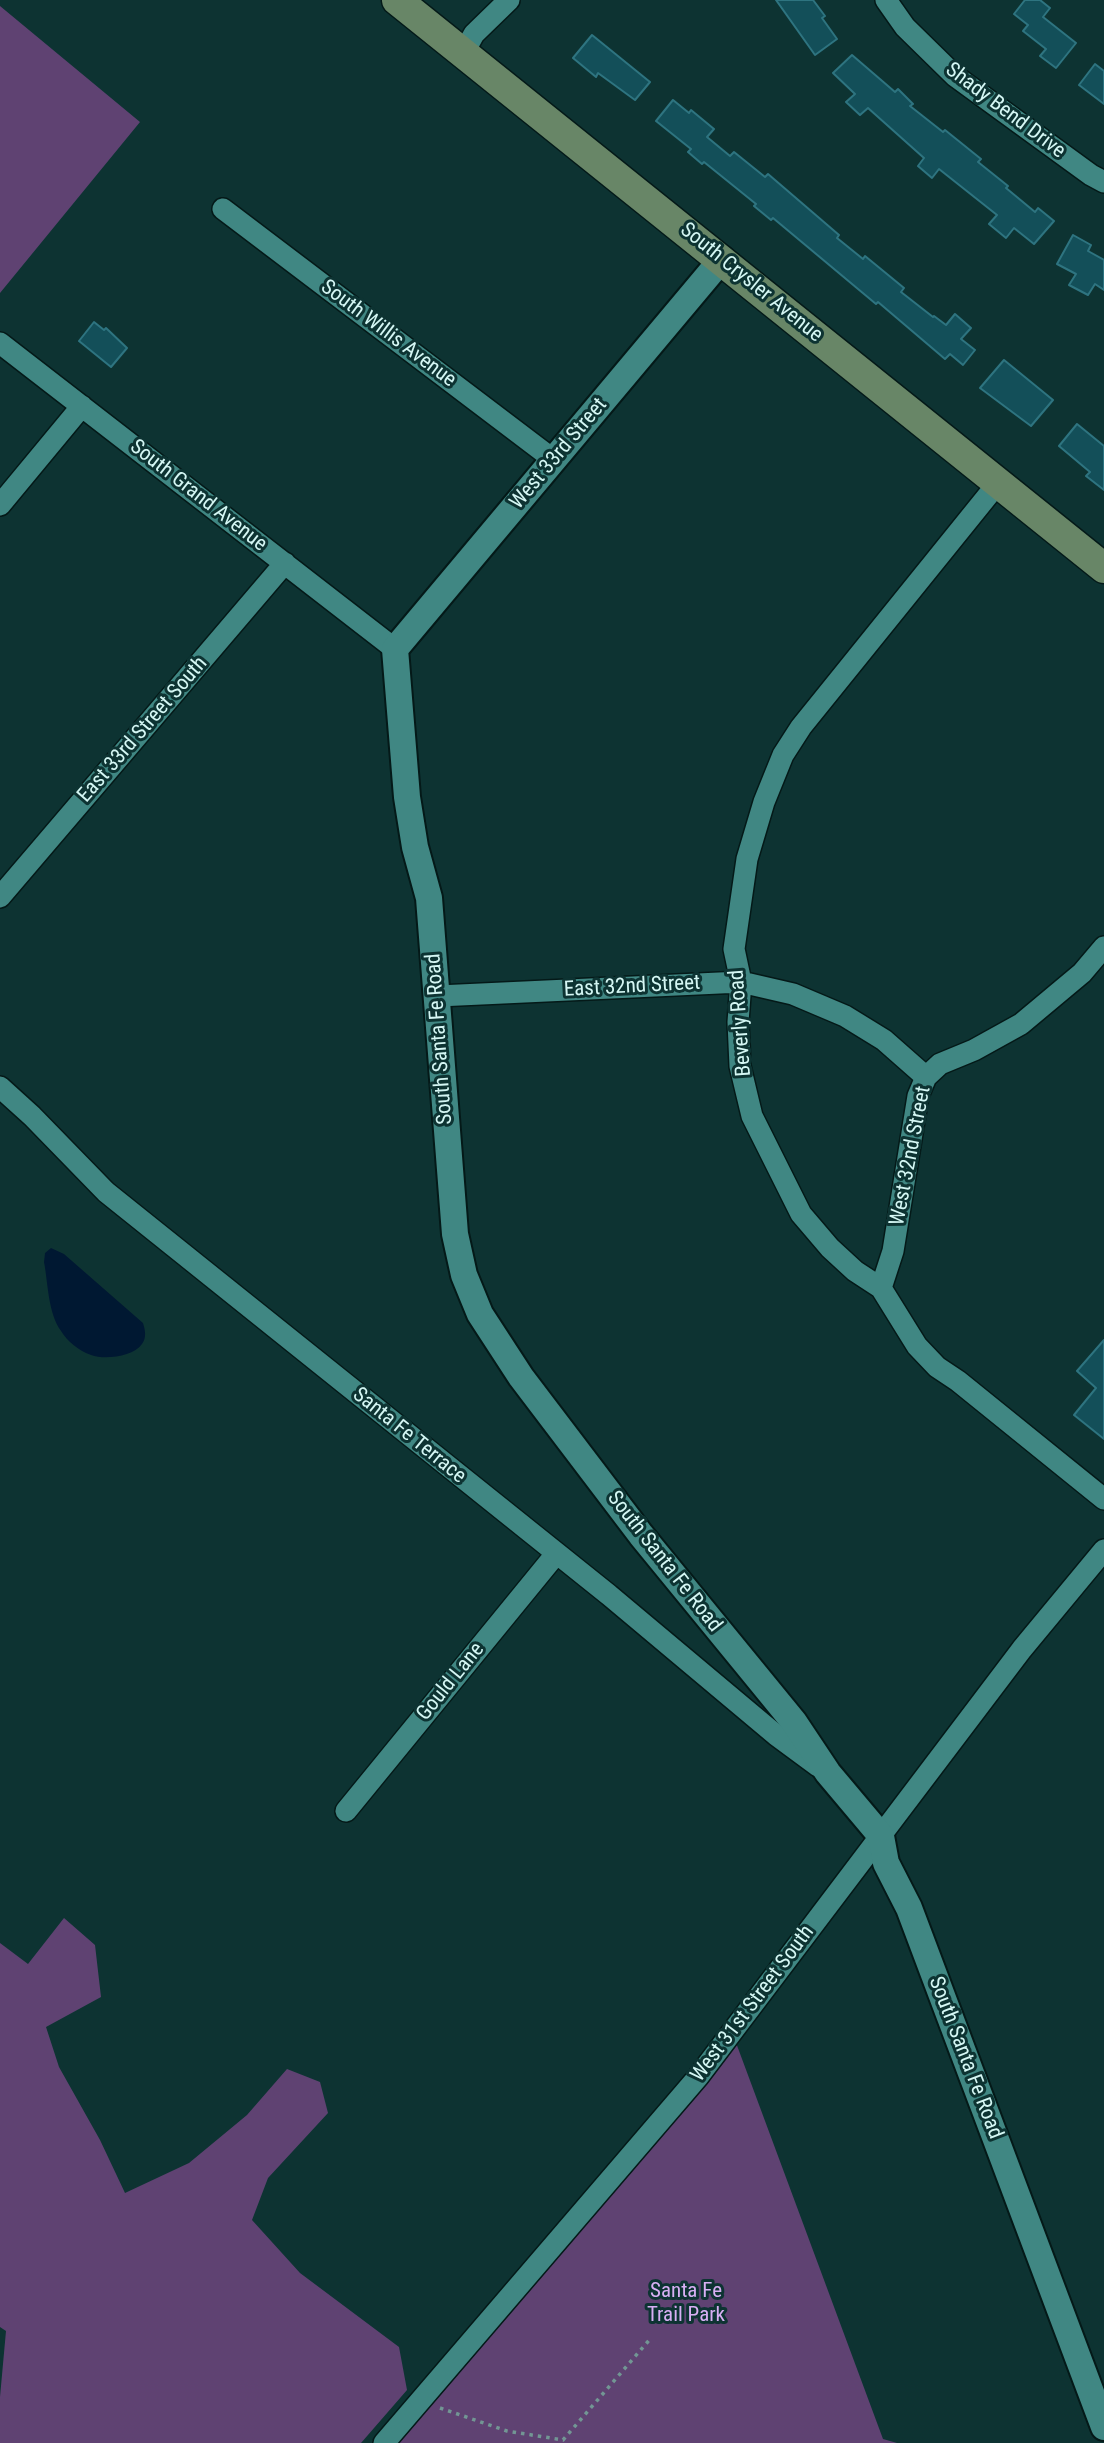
<!DOCTYPE html>
<style>
body{margin:0}
canvas{display:block;background:#0d3332}
</style>
<canvas width="1104" height="2443"></canvas>
<script>
const g = document.querySelector('canvas').getContext('2d');
g.lineJoin = 'round';
function fillPath(path, color) {
  g.fillStyle = color;
  g.fill(path, 'evenodd');
}
function trace(path, color, width, dash) {
  g.strokeStyle = color;
  g.lineWidth = width;
  g.lineCap = dash ? 'butt' : 'round';
  g.setLineDash(dash || []);
  g.stroke(path);
}
function drawText(font, color, halo, rows, align = 'center') {
  g.font = font + ' "Roboto Condensed",sans-serif';
  g.lineWidth = 6;
  g.setLineDash([]);
  g.textBaseline = 'middle';
  g.strokeStyle = halo;
  g.fillStyle = color;
  for (const [text, x, y, turn = 0] of rows) {
    g.save();
    g.translate(x, y);
    g.rotate((+turn || 0) * Math.PI / 180);
    g.textAlign = isNaN(turn) ? turn : align;
    if (halo) g.strokeText(text, 0, 0);
    g.fillText(text, 0, 0);
    g.restore();
  }
}
const green = new Path2D(`
 M0,6L140,122L0,293Z
 M64,1918L95,1945L101,1997L46,2027L59,2067L100,2140L125,2193L189,2163L247,2115L287,2069L320,2082L328,2113L268,2178L252,2220L300,2273L399,2347L407,2390L361,2443H0V2397L6,2331L0,2327V1943L28,1964Z
 M732,2032L883,2439L897,2443H384Z`);
const water = new Path2D(`
 M51,1248L64,1254L143,1323C145,1329 147,1338 142,1344C133,1357 104,1360 91,1355C79,1351 67,1341 61,1331C48,1313 48,1283 44,1262L45,1253Z`);
const building = new Path2D(`
 M776,0H813L825,16L822,18L837,39L815,55Z
 M1025,0H1040L1050,8L1043,17L1076,43L1056,68L1040,56L1046,49L1023,31L1028,25L1014,14Z
 M592,35L650,82L635,100L598,73L596,77L573,58Z
 M852,55L895,92L898,89L913,104L910,106L943,132L945,130L981,159L978,162L1008,186L1006,188L1035,212L1038,208L1054,221L1034,244L1014,228L1006,238L989,224L997,215L939,169L932,178L918,166L924,158L868,108L860,115L846,102L855,94L833,73Z
 M1095,64L1104,71V104L1079,85Z
 M673,100L689,113L691,110L714,129L707,137L730,156L734,152L765,177L768,174L839,235L837,238L863,259L865,256L904,288L901,292L933,317L934,316L946,325L955,314L971,328L961,339L975,350L963,365L950,354L945,359L878,302L876,304L773,218L771,220L754,206L756,204L704,162L702,164L688,152L691,149L656,121Z
 M1073,235L1091,245L1088,251L1104,260V290L1095,284L1088,295L1069,285L1076,274L1057,264Z
 M94,322L104,330L106,328L127,348L111,367L79,341Z
 M1004,360L1053,400L1031,426L980,388Z
 M1077,424L1104,446V490L1086,476L1090,472L1059,446Z
 M1104,1340V1439L1074,1415L1096,1388L1077,1371Z`);
const path = new Path2D(`
 M440,2408L507,2431L563,2440L651,2338`);
const minor = new Path2D(`
 M886,0L905,27L955,76L1091,175L1104,182
 M463,54L474,34L509,0
 M223,209L554,460
 M0,343L395,649
 M998,483L801,727L783,755L764,802L747,859L734,949L741,982L738,1022L740,1066L752,1116L801,1214L830,1248L855,1271L881,1288L917,1346L937,1367L958,1381L1104,1499
 M0,505L82,406
 M0,897L285,563
 M438,996L741,982L793,994L845,1016L884,1040L926,1077
 M0,1087L32,1116L106,1192L609,1595L776,1735L818,1766
 M881,1288L893,1251L918,1096L926,1077L940,1064L974,1050L1021,1024L1082,973L1104,947
 M346,1811L556,1554
 M384,2443L698,2077L1022,1649L1104,1550`);
const tertiary = new Path2D(`
 M722,259L395,649L407,797L415,847L429,898L455,1234L464,1275L480,1314L521,1377L641,1535L794,1722L828,1773L881,1836L886,1863L909,1908L1104,2427`);
const secondary = new Path2D(`
 M397,0L1104,568`);
const streetNames = [
 ["Shady Bend Drive",1005,111,37],
 ["South Crysler Avenue",751,283,39],
 ["South Willis Avenue",388,334,37],
 ["West 33rd Street",559,454,-50],
 ["South Grand Avenue",198,496,38],
 ["East 33rd Street South",143,730,-49],
 ["East 32nd Street",632,987,-3],
 ["Beverly Road",741,1023,-94],
 ["South Santa Fe Road",440,1039,-94],
 ["West 32nd Street",911,1156,-79],
 ["Santa Fe Terrace",409,1436,39],
 ["South Santa Fe Road",664,1562,52],
 ["Gould Lane",451,1682,-51],
 ["West 31st Street South",753,2004,-53],
 ["South Santa Fe Road",965,2058,69]
];
const parkNames = [
 ["Santa Fe",686,2292],
 ["Trail Park",686,2316]
];
fillPath(green, '#5f4272');
fillPath(water, '#001832');
fillPath(building, '#134f59');
trace(building, '#2e7480', 2);
trace(minor, '#041918', 24);
trace(tertiary, '#041918', 30);
trace(secondary, '#041918', 33);
trace(path, '#729694', 3.5, [3.5, 5]);
trace(minor, '#408783', 21);
trace(tertiary, '#408783', 26);
trace(secondary, '#688667', 30);
drawText('21px', '#d5f7f4', '#0d3332', streetNames);
drawText('21px', '#d8aff4', '#0d3332', parkNames);
</script>
